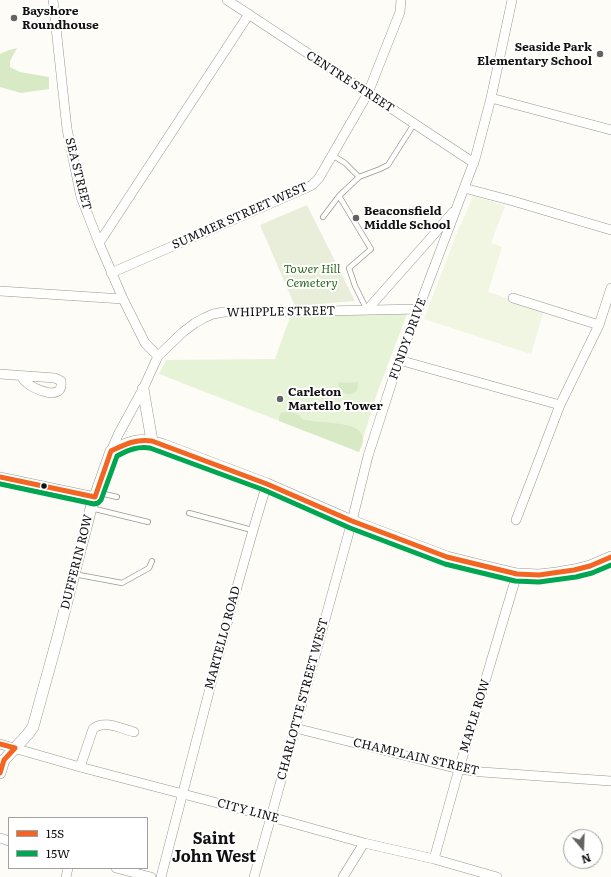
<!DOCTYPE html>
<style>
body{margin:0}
#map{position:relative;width:611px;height:877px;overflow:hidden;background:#fdfcf7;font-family:Literata,serif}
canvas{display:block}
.legend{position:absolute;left:8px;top:817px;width:140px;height:52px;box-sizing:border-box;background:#fff;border:1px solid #a0a0a0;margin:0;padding:5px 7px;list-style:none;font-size:12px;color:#111}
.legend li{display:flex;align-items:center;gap:8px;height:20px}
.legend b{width:20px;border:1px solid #a0a0a0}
.north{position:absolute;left:563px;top:829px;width:40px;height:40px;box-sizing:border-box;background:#fff;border:1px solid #a0a0a0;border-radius:50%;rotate:161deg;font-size:11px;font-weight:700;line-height:16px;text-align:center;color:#111}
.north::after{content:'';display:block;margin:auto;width:14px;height:18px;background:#646362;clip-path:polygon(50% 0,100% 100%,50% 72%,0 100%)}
</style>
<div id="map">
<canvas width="611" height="877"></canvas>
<ul class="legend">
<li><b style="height:5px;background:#f26522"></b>15S</li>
<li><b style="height:5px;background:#00a651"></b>15W</li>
</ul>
<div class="north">N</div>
</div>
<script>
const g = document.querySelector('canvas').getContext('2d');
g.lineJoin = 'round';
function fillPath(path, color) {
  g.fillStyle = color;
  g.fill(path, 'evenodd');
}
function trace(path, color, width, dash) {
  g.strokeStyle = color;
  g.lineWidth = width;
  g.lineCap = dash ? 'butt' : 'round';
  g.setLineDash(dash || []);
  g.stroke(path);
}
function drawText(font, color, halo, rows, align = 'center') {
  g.font = font + ' Literata,serif';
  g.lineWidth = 4;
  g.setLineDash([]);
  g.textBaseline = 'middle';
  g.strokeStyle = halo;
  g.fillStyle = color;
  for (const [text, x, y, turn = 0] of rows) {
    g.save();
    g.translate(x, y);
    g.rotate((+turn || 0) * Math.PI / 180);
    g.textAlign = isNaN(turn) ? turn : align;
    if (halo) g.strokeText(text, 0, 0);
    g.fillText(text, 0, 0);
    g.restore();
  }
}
const green = new Path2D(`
 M400,312L407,314L376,396L359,452L159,374L166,360L275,359L290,317Z`);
const forest = new Path2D(`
 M17,48L10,61V67L20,72L49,77V89L21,93L0,87V54L9,50Z
 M340,382L347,383L356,382H358C359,395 350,396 341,392L338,384Z
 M290,411L299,415L302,419C309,421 317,422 324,422C335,424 363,423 363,440C363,444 360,449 359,452L279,421V417L281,413Z`);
const cemetery = new Path2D(`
 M307,205L355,301L295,306L260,225Z`);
const pitch = new Path2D(`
 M473,196L505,206L491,243L502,247L488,292L544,310L531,354L424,319L460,225H461Z`);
const service = new Path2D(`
 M332,155L345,163L359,177
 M339,196L371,249L349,268L355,286L367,310
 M323,217L339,196L359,177L380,169L388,165L414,124
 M96,492L117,497
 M91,508L148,522
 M189,513L252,530
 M74,574L122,583L149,568L152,561`);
const minor = new Path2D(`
 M53,0L67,129L81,197L99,243L123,299L145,343L158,356
 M227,0L474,163
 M491,98L611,130
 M464,188L513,201L611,230
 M99,243L249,14
 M111,273L306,188L312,185L319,178L368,93L400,12L401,0
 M0,291L123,299
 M513,298L599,325
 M367,310L429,240L453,212
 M399,360L560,405
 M0,374L55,378L61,381C64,402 35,390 27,383C24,381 23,379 21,376
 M111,451L118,435L143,389L158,356L183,332L195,323L204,318L213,314L224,312H279L419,309
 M0,477L95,497
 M516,520L560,405L599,325L611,288
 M295,728L459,769L482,772L611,781
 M0,744L80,767L271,817L364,843L434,859L497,877
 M80,767L93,729C103,719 122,729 134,732
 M0,838L9,841
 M434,859L459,769L517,574
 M116,868L151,877
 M66,877L68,868
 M161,877C179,806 198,736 216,665C232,605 248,544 267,484
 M254,877L271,817L352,521L368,456L399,360L475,159L491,98L512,0
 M343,877L364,843`);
const tertiary = new Path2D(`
 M143,389L152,441
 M0,773L4,760L28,734L33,727L57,640L91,508L111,451C132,440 140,437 164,445L267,484L352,521L447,557L483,566L517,574L539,575L557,573L574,570L590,566L611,557`);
const bus1 = new Path2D(`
 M0,477L95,497L111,451C126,444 135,439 152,441L267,484L352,521L447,557L517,574L539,575L574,570L590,566L611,557
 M0,744L15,748L4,760L0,773`);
const bus2 = new Path2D(`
 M0,484L94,504L98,503L101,500L117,456C128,450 138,446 150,448L264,490L350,528L445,564L515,581L539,582L576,577L592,573L611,565`);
const markers = [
 [14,18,4,"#646362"],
 [600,54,4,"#646362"],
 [356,218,4,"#646362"],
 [280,399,4,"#646362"],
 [44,486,3.5,"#111"]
];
const poiNames = [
 ["Bayshore",22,11],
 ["Roundhouse",22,25],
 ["Seaside Park",592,47,"right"],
 ["Elementary School",592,61,"right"],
 ["Beaconsfield",364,211],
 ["Middle School",364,225],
 ["Carleton",288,392],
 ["Martello Tower",288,406]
];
const streetNames = [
 ["CENTRE STREET",350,82,33],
 ["SEA STREET",78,174,76],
 ["SUMMER STREET WEST",240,216,-24],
 ["WHIPPLE STREET",281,312,-1],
 ["FUNDY DRIVE",408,339,-70],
 ["DUFFERIN ROW",77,562,-76],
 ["MARTELLO ROAD",223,638,-75],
 ["CHARLOTTE STREET WEST",303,699,-75],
 ["MAPLE ROW",475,716,-73],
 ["CHAMPLAIN STREET",416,757,13],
 ["CITY LINE",248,811,15]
];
const parkNames = [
 ["Tower Hill",312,269],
 ["Cemetery",312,283]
];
const districtNames = [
 ["Saint",214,839],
 ["John West",214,857]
];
fillPath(green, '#e7f3d7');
fillPath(forest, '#d8eac5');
fillPath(cemetery, '#e9eedb');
fillPath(pitch, '#f0f6e1');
trace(service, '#979795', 6);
trace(minor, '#979795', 10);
trace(tertiary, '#979795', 12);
trace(service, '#fffffe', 4.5);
trace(minor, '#fffffe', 9);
trace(tertiary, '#fffffe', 11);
trace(bus1, '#f26522', 5);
trace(bus2, '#00a651', 5);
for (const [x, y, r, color] of markers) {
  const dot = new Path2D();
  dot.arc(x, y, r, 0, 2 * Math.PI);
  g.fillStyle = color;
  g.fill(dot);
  trace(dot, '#fff', 1.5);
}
drawText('bold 12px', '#111', '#fff', poiNames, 'left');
drawText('12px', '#111', '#fff', streetNames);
drawText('italic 12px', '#2f6b1f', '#fff', parkNames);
drawText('bold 16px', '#111', '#fff', districtNames);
</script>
